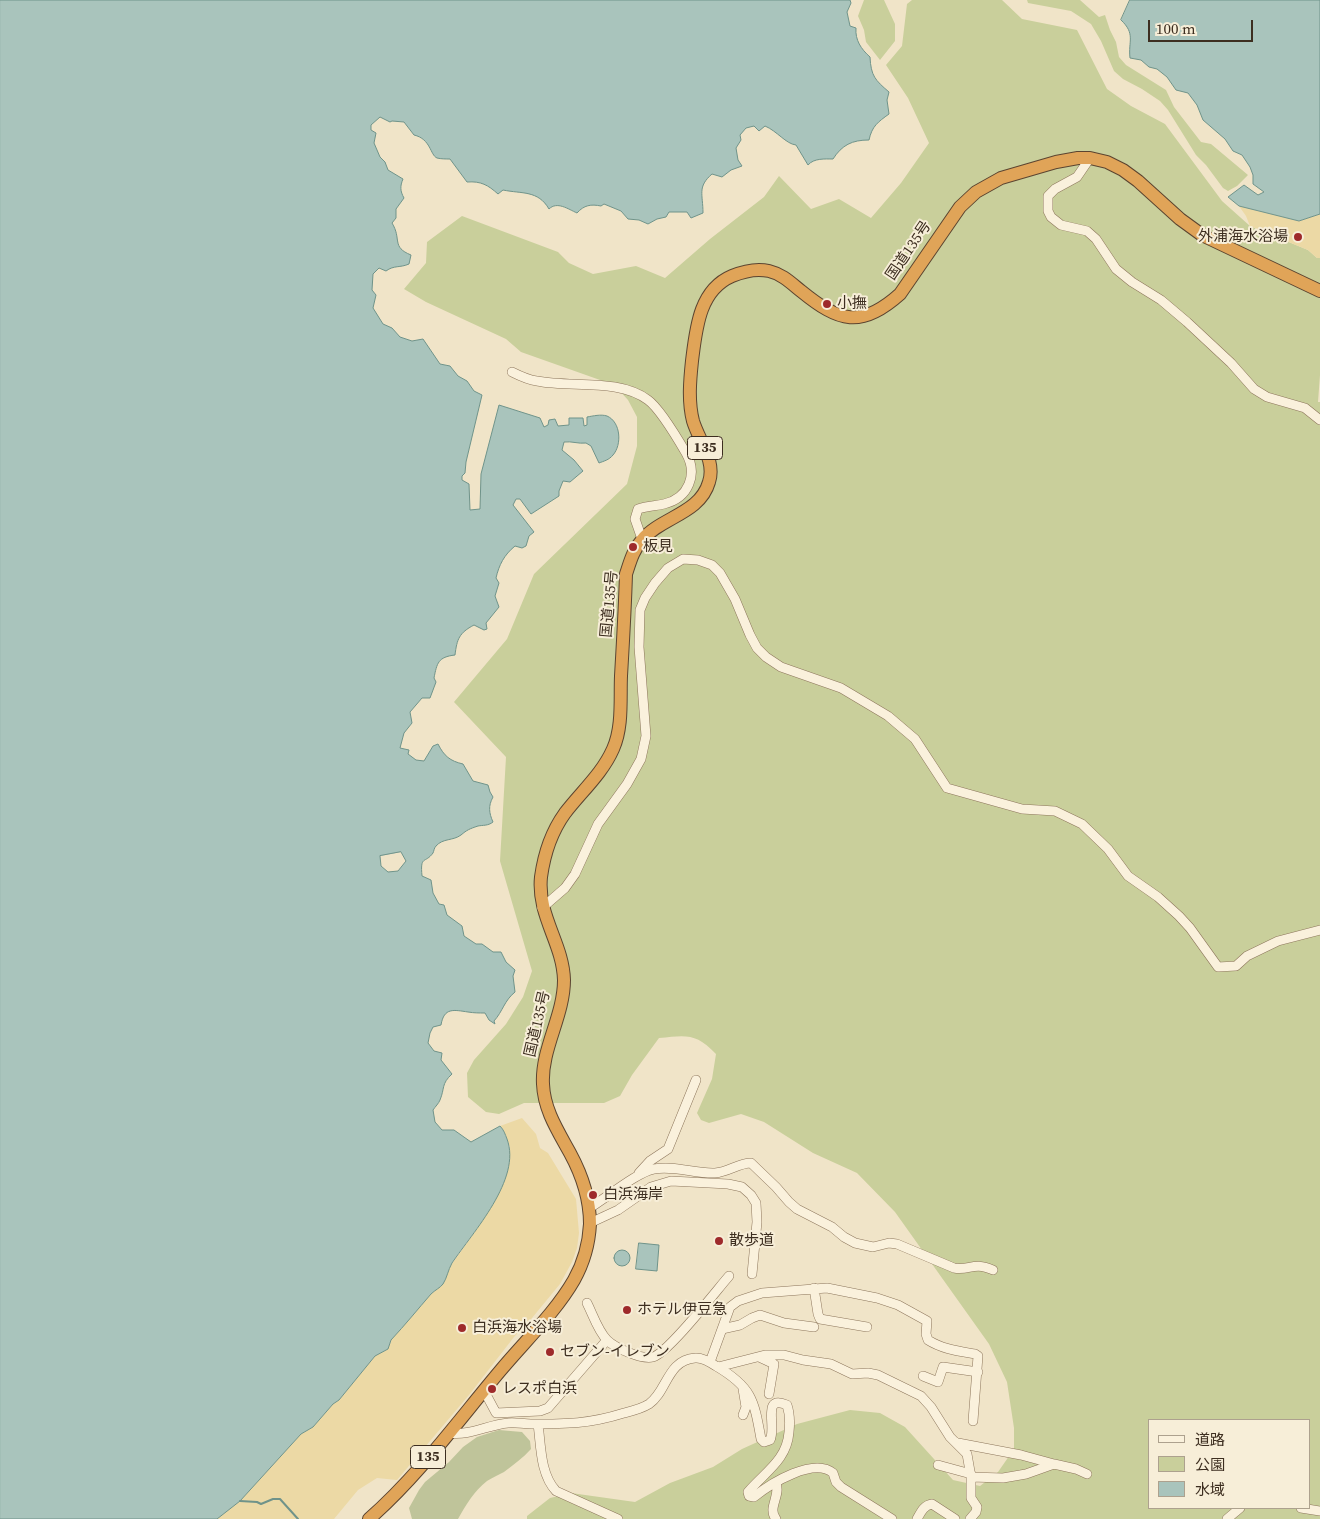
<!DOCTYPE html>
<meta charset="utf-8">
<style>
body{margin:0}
#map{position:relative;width:1320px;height:1519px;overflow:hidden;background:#f0e4c8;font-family:"Source Serif 4","Noto Sans JP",serif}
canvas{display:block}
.legend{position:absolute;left:1148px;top:1419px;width:162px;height:90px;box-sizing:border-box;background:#f7eed8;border:1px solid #ada18e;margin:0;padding:6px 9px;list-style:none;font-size:15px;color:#3d2e20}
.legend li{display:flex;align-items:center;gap:10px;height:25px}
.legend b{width:25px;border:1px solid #ada18e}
.scale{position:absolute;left:1148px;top:20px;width:105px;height:22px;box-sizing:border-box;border:2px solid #3d2e20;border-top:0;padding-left:6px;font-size:15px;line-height:18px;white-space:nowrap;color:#3d2e20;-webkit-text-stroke:4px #f7eed8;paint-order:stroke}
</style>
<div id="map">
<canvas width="1320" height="1519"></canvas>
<ul class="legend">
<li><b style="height:6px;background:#faf1dc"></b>道路</li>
<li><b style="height:14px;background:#c9cf9b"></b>公園</li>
<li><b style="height:14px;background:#a9c4bc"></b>水域</li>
</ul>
<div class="scale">100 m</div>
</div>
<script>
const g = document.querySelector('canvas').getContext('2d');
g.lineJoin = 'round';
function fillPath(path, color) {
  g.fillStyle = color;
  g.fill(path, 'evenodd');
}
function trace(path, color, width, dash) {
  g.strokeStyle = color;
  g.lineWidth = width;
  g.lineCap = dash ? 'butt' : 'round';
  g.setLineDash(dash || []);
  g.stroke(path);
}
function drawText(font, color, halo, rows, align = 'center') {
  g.font = font + ' "Source Serif 4","Noto Sans JP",serif';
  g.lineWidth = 4;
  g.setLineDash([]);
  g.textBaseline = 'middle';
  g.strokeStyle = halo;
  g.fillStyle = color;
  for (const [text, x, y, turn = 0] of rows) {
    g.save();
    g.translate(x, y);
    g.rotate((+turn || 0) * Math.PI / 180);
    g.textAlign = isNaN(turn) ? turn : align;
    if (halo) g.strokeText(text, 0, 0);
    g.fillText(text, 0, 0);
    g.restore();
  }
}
const green = new Path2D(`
 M864,0H884L895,24V41L880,60L866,42L864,30L858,16Z
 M912,0H1002L1022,19L1077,30L1107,89L1131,106L1165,124L1222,201L1250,226L1308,250L1317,258H1320V375L1318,402H1320V1519H527V1516L550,1498L571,1493L635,1502L670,1483L713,1467L742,1449L797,1424L850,1410L880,1413L905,1427L953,1480L980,1486L998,1472L1014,1449V1428L1007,1382L989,1344L895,1212L857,1173L813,1153L764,1122L741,1114L709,1123L701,1120L697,1113L712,1079L716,1054C696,1033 687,1035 659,1038L632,1075L620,1096L604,1103H524L499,1114L486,1112L468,1097L467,1073L474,1060L506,1024L523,997L532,971L500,861L506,757L454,702L507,639L534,574L627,484L637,446V417L628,400L617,388L600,380L521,352L506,339L426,302L404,289L426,263L427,242L462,216L558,252L569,263L593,274L636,266L665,278L710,239L764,197L779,176L811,209L839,199L871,218L901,183L929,143L908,98L886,65L902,46L907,4ZM1149,1420H1309V1508H1149Z
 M1027,0H1080L1099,17L1105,15L1110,30L1116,42L1119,57L1126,65L1166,90L1174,107L1201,142L1211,144L1248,175L1237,186L1228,191L1223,188L1206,165L1196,155L1168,110L1160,101L1142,89L1123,79L1114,71L1101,41L1091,24L1071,11L1028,3Z`);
const sand = new Path2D(`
 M1239,206L1299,221L1320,214V258H1317L1308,250L1250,226L1246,216Z
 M522,1118L536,1134L540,1148L548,1153L576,1199L579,1233L577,1248L572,1262L560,1284L532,1318L514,1337L469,1395L397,1480L377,1478L358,1490L334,1519H217L240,1501L301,1434L313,1427L333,1404L339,1400L375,1356L388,1349L391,1340L434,1291L444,1282L451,1265L472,1236L492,1205L510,1147L503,1129L500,1126Z`);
const cemetery = new Path2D(`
 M499,1430L522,1432L530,1441L531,1449C523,1458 513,1465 504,1472C498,1475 492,1478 487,1481C474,1491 466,1505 458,1519H412L409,1508L419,1490L425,1482L449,1462L463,1447L477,1437Z`);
const water = new Path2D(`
 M0,0H850L851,3L847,12L850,26L856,28C855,40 861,49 870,57C871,76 875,80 889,92L887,100L889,114C878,122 872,126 869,140C852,140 842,145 833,159C825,159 814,158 808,165L796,145C786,144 777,131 765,126L759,131L754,126L746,128L740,135L741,140L736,148L738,160L742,166L731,170L722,177L712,174C697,187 703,194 703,213L691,218L687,212H669L666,217L657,219L648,224L639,220L628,219L621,211L604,204L601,206C591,204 584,205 577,213C568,209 557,201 549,209C538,190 522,194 503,190L498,194C488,185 481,181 467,182L450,159C446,159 441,159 437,158C430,155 431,139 414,135L404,122L392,121L390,122L380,117L371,125V130L376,133L374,143L380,157L385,162L388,170L403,179C400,186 400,191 404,198L396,209V218L392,223C402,239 391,247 411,255L409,264C400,268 394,265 386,271L379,268L373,274L372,290L376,295L373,308L383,324L392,328L400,337L412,341L423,339L440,364L450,366L458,376L467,381L474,391L482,395L466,462L465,473L462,476V480L469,484L470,510L480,509L481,474L499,405L540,418L544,427L548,425L549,420L555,419L558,426L569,425V418H583L584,426L587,425V417C593,416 601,414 607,416C621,422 622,445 613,455C609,460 604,461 599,463L591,446L586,443C578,444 572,441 564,442L562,450L574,460L583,471L570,482L563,481L559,491V496L531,514L520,499H516L513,505L534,532L529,536L526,546L522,548L515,546C504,555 499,565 496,578L499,583L495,596L499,607L486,623L487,629L484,630L474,625C459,633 457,639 455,655C438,657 437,663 434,678L436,682L430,698H422L410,712L412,723L404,733L400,748L409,750L408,754L416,760L424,761L433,746L438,744C444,756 450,761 463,764L473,781L488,785L490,792L493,797C488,806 489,813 493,822C488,826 483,825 478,826C469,829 467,830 461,835C453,841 443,838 436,846C434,848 434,851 433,853C425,864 420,855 422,876L431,880L433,893L439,904L444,905L447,915L462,926L464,936L476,944H482L493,952H501L506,962L515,970L513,976L515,992C504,1001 503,1011 494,1021L495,1024L489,1020L485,1013C479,1013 474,1013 468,1012C454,1010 444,1007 441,1025L433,1027L430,1033L428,1043L434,1051L442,1053L441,1060L452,1074C441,1084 445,1088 440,1100C439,1103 435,1107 433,1110L435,1122L442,1130H454L471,1142L500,1126C504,1130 505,1134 507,1139C522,1179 473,1232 452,1263C448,1270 447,1278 443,1284C440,1288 435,1290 431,1294C418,1309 405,1325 391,1340L388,1349L375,1356L339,1400L333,1404L313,1427L301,1434L240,1501L217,1519H0ZM401,852L406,861L398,871L388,872L381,866L380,856Z
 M1130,0H1320V214L1299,221L1239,206L1228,197L1244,185L1258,195L1264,192L1253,184V175L1250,167L1242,155L1233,151L1225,139L1203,120L1197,105L1188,93L1176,90L1167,77L1157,69L1149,67L1141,60L1130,58C1128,41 1136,34 1121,20Z
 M639,1243L659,1245L657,1271L636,1269Z
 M614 1258a8 8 0 1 1 16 0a8 8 0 1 1-16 0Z`);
const stream = new Path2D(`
 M240,1501L257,1502L261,1504L273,1499H280L298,1519`);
const minor = new Path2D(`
 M1090,158L1077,177L1055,189L1048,196V211L1051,217L1061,225L1087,231L1096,239L1116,269L1132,282L1161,300L1187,322L1231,363L1254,389L1267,397L1305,408L1320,420
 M512,372C520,376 528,380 537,381C571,388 619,378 648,400C659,408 679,441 686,453C698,474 689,498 664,504C655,506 647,506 638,509L635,519L642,539
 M542,908L565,888L575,874L598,824L627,784L641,759L646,736L639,647L640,610L645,598L655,583L668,568L683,559L698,560L712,565L720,573L735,599L750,635L757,648L766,657L781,667L841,688L888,716L915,739L947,788L1022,809L1055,811L1082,824L1108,849L1128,876L1158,897L1179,916L1190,928L1218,967L1236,966L1247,956L1278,941L1320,930
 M639,1173L650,1161L668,1149L696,1080
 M588,1209C605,1199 637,1172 654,1169C674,1165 695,1174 715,1173C728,1172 739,1163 751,1163L776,1187L789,1202L797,1209L832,1227L844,1237L855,1243L873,1247L889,1243L897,1244L954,1268C970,1271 973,1261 993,1270
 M590,1223L618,1210L651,1187L671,1181L728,1184L742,1187L751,1195L756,1203L757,1222L752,1274
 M814,1288L818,1314L820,1319L867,1327
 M587,1303C593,1315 598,1331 607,1340C615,1348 642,1360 653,1357C669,1352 716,1291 729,1276
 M722,1329L740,1325L752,1318L760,1315L784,1323L814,1327
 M759,1357L774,1364L769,1394
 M710,1362L730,1307L738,1301L762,1293L827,1288L877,1298L898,1305L927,1321L926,1334L928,1340C942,1349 958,1351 975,1354L978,1356L973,1421
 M718,1367L765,1355H784L803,1360L831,1364L852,1374L868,1373L878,1375L921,1396L931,1407L950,1437L967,1454L971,1477V1498L977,1507L976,1512L970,1519
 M923,1376L938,1382L943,1367L978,1372
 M483,1392L488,1398L496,1413L540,1411L548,1408L607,1340
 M743,1415L746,1407L743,1389
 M538,1424C541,1445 540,1474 556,1491L618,1519
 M449,1433C470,1436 487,1425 508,1423C515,1422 523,1424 531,1424C567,1424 589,1424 624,1413C632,1411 641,1409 649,1404C667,1392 667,1360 695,1358C702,1357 710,1362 716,1366C752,1387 754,1400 761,1439L764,1442L770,1440C777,1427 761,1394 787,1405C790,1414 790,1423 789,1432C787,1460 765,1472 748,1492L749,1496L754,1497C771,1483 814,1457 833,1473L836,1482L841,1487L892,1519
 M958,1443L1021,1455L1054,1464
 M938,1465L971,1474
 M971,1477L1003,1478L1026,1474L1054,1464L1076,1469L1087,1474
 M776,1483C781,1496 767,1508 776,1519
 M1301,1508L1320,1511
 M917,1519C921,1512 924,1505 932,1504L955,1519
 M1227,1519L1240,1508`);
const highway = new Path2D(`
 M369,1519C418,1476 458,1421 500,1371C524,1342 555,1313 574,1280C583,1264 589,1243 590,1224C590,1199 582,1175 570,1153C558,1131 544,1110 543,1084C541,1049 564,1016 564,980C563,943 537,916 541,877C544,855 552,831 565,813C581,792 602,774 613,749C623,727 620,699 621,676C623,642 625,608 626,574C630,562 633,550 642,540C661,517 700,514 709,482C716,461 699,441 693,421C688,401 690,380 692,361C696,329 699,290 732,276C744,271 756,268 769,271C782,274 791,283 801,291C839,322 861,329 900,294L960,207L976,192L1001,178L1056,162L1078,158H1090L1107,162L1123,170L1138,181L1180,219L1202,235L1320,291`);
const markers = [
 [1298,237,5,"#9e2a2b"],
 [827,304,5,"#9e2a2b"],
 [633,547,5,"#9e2a2b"],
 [593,1195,5,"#9e2a2b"],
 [719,1241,5,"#9e2a2b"],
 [627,1310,5,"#9e2a2b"],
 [462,1328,5,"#9e2a2b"],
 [550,1352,5,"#9e2a2b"],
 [492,1389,5,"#9e2a2b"]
];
const shields = [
 [705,448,35],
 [428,1457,35]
];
const shieldNames = [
 ["135",705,448],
 ["135",428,1457]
];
const poiNames = [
 ["外浦海水浴場",1288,237,"right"],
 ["小撫",837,304],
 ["板見",643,547],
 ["白浜海岸",603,1195],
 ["散歩道",729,1241],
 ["ホテル伊豆急",637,1310],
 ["白浜海水浴場",472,1328],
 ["セブン-イレブン",560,1352],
 ["レスポ白浜",502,1389]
];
const streetNames = [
 ["国道135号",909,251,-56],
 ["国道135号",610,604,-85],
 ["国道135号",538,1024,-77]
];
fillPath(green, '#c9cf9b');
fillPath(sand, '#ecd9a5');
fillPath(cemetery, '#bfc49a');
fillPath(water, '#a9c4bc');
trace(water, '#6f938a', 1);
trace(stream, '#6f938a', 2);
trace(minor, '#8d765c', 10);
trace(highway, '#5b4430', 14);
trace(minor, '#faf1dc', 9);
trace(highway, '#e0a458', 12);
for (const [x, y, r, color] of markers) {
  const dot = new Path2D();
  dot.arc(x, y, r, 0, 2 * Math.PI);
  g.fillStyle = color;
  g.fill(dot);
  trace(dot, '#f7eed8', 2);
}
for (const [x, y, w] of shields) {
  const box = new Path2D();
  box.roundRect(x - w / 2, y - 11.5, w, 23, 4);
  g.fillStyle = '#f7eed8';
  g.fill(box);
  trace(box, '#3d2e20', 1);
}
drawText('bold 14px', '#3d2e20', null, shieldNames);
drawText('15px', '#3d2e20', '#f7eed8', poiNames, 'left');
drawText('15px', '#3d2e20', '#f7eed8', streetNames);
</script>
